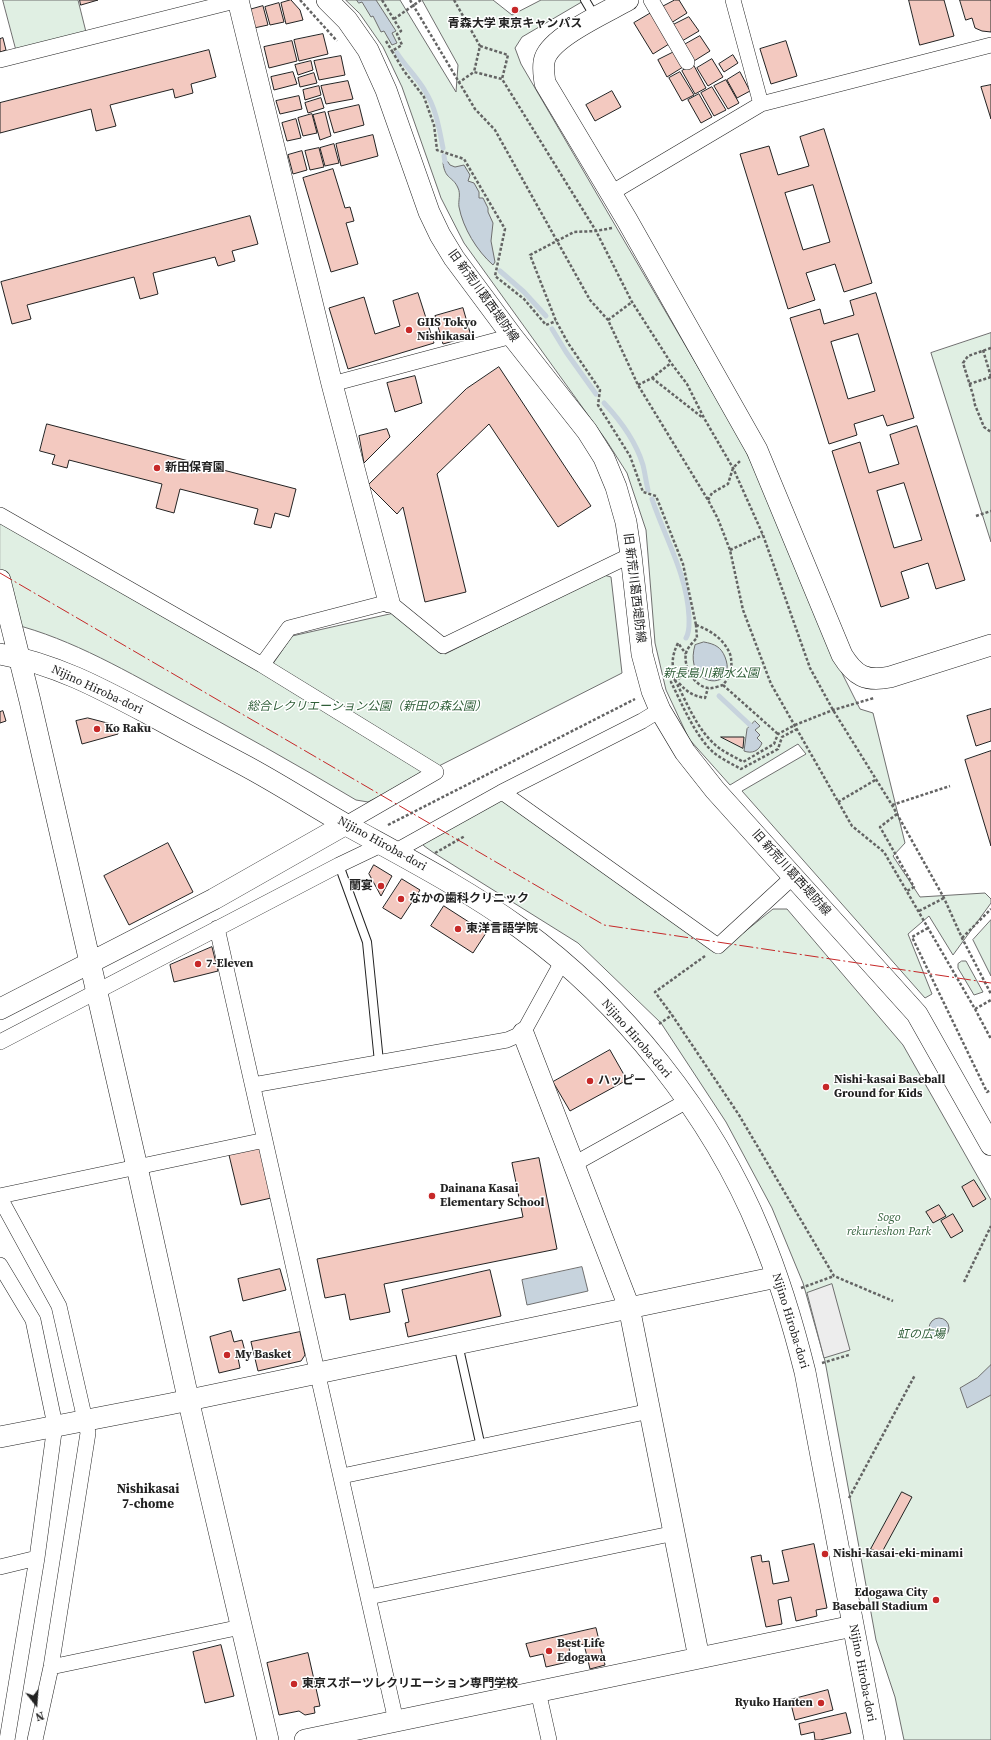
<!DOCTYPE html>
<meta charset="utf-8">
<style>
body{margin:0}
#map{position:relative;width:991px;height:1740px;overflow:hidden;background:#fff;font-family:"Source Serif 4",serif}
canvas{display:block}
.north{position:absolute;left:16px;top:1684px;width:40px;height:40px;-webkit-text-stroke:3px #fff;paint-order:stroke;rotate:163deg;font-size:11px;font-weight:700;line-height:16px;text-align:center;color:#222}
.north::after{content:'';display:block;margin:auto;width:14px;height:18px;background:#222;clip-path:polygon(50% 0,100% 100%,50% 72%,0 100%)}
</style>
<div id="map">
<canvas width="991" height="1740"></canvas>
<div class="north">N</div>
</div>
<script>
const g = document.querySelector('canvas').getContext('2d');
g.lineJoin = 'round';
function fillPath(path, color) {
  g.fillStyle = color;
  g.fill(path, 'evenodd');
}
function trace(path, color, width, dash) {
  g.strokeStyle = color;
  g.lineWidth = width;
  g.lineCap = dash ? 'butt' : 'round';
  g.setLineDash(dash || []);
  g.stroke(path);
}
function drawText(font, color, halo, rows, align = 'center') {
  g.font = font + ' "Source Serif 4","Noto Sans JP",serif';
  g.lineWidth = 3;
  g.setLineDash([]);
  g.textBaseline = 'middle';
  g.strokeStyle = halo;
  g.fillStyle = color;
  for (const [text, x, y, turn = 0] of rows) {
    g.save();
    g.translate(x, y);
    g.rotate((+turn || 0) * Math.PI / 180);
    g.textAlign = isNaN(turn) ? turn : align;
    if (halo) g.strokeText(text, 0, 0);
    g.fillText(text, 0, 0);
    g.restore();
  }
}
const green = new Path2D(`
 M3,0H78L86,32L16,49Z
 M346,0H400L456,92L458,65L422,0H493L512,15L541,0H585L522,37L515,48L521,64L740,439C784,527 814,622 860,709L873,713L905,843L893,856L920,897L985,893L991,899V903L953,955L929,916L908,934L932,994L925,998L742,791L806,754L798,744L730,785L689,739L666,690L655,643L646,530L627,473L606,440L464,243L441,198L402,87L383,47L360,14Z
 M991,333V542L931,353Z
 M0,519L268,671L292,636L394,613L445,654L604,575L611,577L622,673L368,802L356,800C296,764 235,730 174,697C119,667 62,634 0,621Z
 M502,793L718,953L773,909H787L903,1045L991,1200V1740H904L895,1697L876,1640L825,1361L803,1283L772,1208L726,1122L661,1023L578,943L434,853L424,846L422,843Z
 M991,920V976L973,940Z
 M962,961H966L983,992L974,995L958,968V964Z`);
const parking = new Path2D(`
 M832,1284L850,1350L824,1358L807,1293Z`);
const water = new Path2D(`
 M357,0H376L396,31L392,33L397,43L392,45L384,31L381,32L373,16L371,17L362,2L359,3Z
 M448,162L450,165L455,167L464,165L470,175L468,181L474,183L479,192V198H483L488,208V212L493,223L491,241L495,262L493,265C477,251 463,228 459,207C458,201 461,194 458,188C453,176 445,180 443,163Z
 M704,642C715,644 721,647 725,657C739,692 682,689 695,645Z
 M755,721L760,726L755,730L760,735L757,738L762,743C759,751 752,754 744,751L747,729Z
 M582,1267L588,1291L527,1305L522,1280Z
 M929 1328a10 10 0 1 1 20 0a10 10 0 1 1-20 0Z
 M991,1365V1395L967,1408L960,1388L977,1378Z`);
const stream = new Path2D(`
 M397,53C405,66 417,77 425,91C436,108 439,128 443,148
 M444,156L445,162
 M500,271L524,292L546,316
 M552,329L566,352L596,394
 M604,403C620,420 636,442 643,465C645,473 646,482 648,490
 M652,499C665,538 687,574 689,617C689,625 690,631 686,638
 M719,696L750,725`);
const building = new Path2D(`
 M80,0H98L81,5Z
 M291,0L300,10L303,20L286,24L281,3Z
 M675,0H679L687,13L671,23L662,7Z
 M909,0H944L954,36L920,45Z
 M960,0H991V32L982,31L975,28L972,18L966,20Z
 M279,3L284,22L270,25L265,7Z
 M263,6L268,25L254,28L249,10Z
 M651,13L669,44L653,54L634,23Z
 M689,17L699,31L682,41L673,25Z
 M323,34L328,54L299,61L294,40Z
 M700,36L710,51L694,61L684,45Z
 M3,38L6,50L0,52V39Z
 M292,41L297,61L269,68L264,47Z
 M786,41L797,76L771,84L760,49Z
 M209,50L216,77L191,84L193,93L175,98L173,89L110,105L116,126L96,131L91,109L0,133V103Z
 M674,52L683,67L667,77L658,60Z
 M733,55L738,63L724,72L719,64Z
 M341,56L345,75L319,80L314,61Z
 M712,59L723,77L708,86L697,68Z
 M311,61L313,70L298,75L295,65Z
 M693,64L706,88L695,94L682,71Z
 M293,72L297,84L274,90L271,77Z
 M680,72L694,95L682,101L669,78Z
 M740,72L750,91L737,98L727,80Z
 M314,73L317,83L300,87L298,78Z
 M726,80L739,103L728,109L714,86Z
 M348,81L353,99L326,104L321,86Z
 M991,85V119L981,87Z
 M319,86L321,95L305,100L303,90Z
 M712,87L726,110L714,116L701,93Z
 M612,91L621,107L595,121L586,105Z
 M699,94L712,117L701,123L688,100Z
 M299,96L302,109L280,114L276,101Z
 M321,98L324,108L308,113L305,103Z
 M359,105L364,125L334,133L328,112Z
 M325,112L331,136L320,140L313,115Z
 M312,114L317,133L303,136L298,118Z
 M296,119L301,138L287,141L282,123Z
 M824,129L872,283L844,292L835,264L806,273L815,300L788,309L740,154L769,146L778,175L809,166L800,137ZM813,185L830,242L803,250L785,193Z
 M373,135L378,156L341,166L336,144Z
 M334,144L339,163L325,166L320,148Z
 M319,148L324,167L310,170L305,151Z
 M302,151L307,170L293,174L288,155Z
 M333,169L345,208L350,207L354,221L346,223L358,264L331,272L303,178Z
 M250,216L258,244L232,251L235,261L218,266L215,257L153,273L158,294L140,299L134,277L27,305L31,319L12,324L1,282Z
 M418,293L434,343L348,369L329,308L364,297L375,334L400,326L393,301Z
 M876,293L914,418L887,426L883,415L854,424L857,435L829,444L790,318L820,309L824,324L854,315L850,301ZM858,334L875,391L848,399L831,342Z
 M463,308L471,336L443,344L435,316Z
 M499,367L591,506L558,527L489,424L437,474L466,592L425,602L403,507L397,514L368,485L466,389Z
 M415,376L422,403L395,412L387,383Z
 M47,424L296,489L289,517L275,513L271,528L254,524L258,509L180,489L174,513L156,508L162,484L69,460L67,468L52,464L55,455L40,451Z
 M917,426L965,580L936,589L928,563L901,572L909,598L881,607L832,451L860,442L869,473L899,464L890,435ZM904,483L922,540L894,548L877,491Z
 M387,429L390,437L364,463L359,436Z
 M991,709V741L976,746L967,716Z
 M3,711L6,721L0,723V712Z
 M88,718L115,725L118,734L82,744L76,721Z
 M721,737H744L743,748Z
 M991,751V846L965,760Z
 M168,843L193,892L129,925L104,876Z
 M374,865L392,876L381,896L369,874Z
 M402,879L420,890L401,919L383,908Z
 M444,906L486,933L473,953L431,926Z
 M212,947L218,971L174,982L170,965Z
 M610,1050L627,1080L570,1111L553,1082Z
 M260,1148L271,1198L241,1205L229,1155Z
 M539,1158L557,1249L384,1284L390,1312L350,1320L345,1294L325,1298L317,1259L523,1217L512,1163Z
 M974,1180L986,1199L973,1207L962,1187Z
 M939,1205L946,1216L933,1223L926,1212Z
 M953,1214L963,1231L951,1238L941,1221Z
 M280,1269L286,1290L243,1301L238,1279Z
 M490,1270L501,1316L408,1337L405,1323L409,1322L402,1290Z
 M231,1331L234,1342L242,1340L246,1355L238,1358L240,1368L219,1373L210,1337Z
 M300,1332L305,1355L301,1361L258,1371L251,1342Z
 M902,1492L912,1497L881,1554L871,1549Z
 M814,1544L827,1608L816,1610L817,1616L796,1621L791,1597L778,1600L782,1624L766,1627L751,1557L761,1555L762,1562L769,1561L773,1584L789,1581L782,1551Z
 M596,1628L605,1665L590,1669L584,1644L569,1648L572,1661L546,1667L543,1654L530,1657L526,1644Z
 M221,1645L234,1696L205,1703L193,1652Z
 M308,1653L320,1706L314,1707L315,1713L305,1715L299,1711L279,1715L267,1663Z
 M828,1690L833,1710L795,1720L790,1700Z
 M846,1713L851,1733L820,1740H815L814,1732L801,1735L799,1724Z`);
const path = new Path2D(`
 M300,0L337,41
 M382,0L401,31L397,34L402,45L392,51L404,71L424,97L434,125L437,150L464,159L505,229L495,276L524,299L546,325L556,321
 M410,0L475,109L495,130L590,300L608,320L638,385L708,500L718,519L730,550L743,610L771,684L852,826L884,852L975,1009L991,1039
 M454,0L480,46L474,72L502,79L596,231L632,302L671,363L687,384L704,418L733,468L763,535L810,668L833,710L892,805L944,898L962,938L991,994
 M394,19L421,0
 M386,41L392,51
 M480,46L508,55L502,79
 M458,83L474,72
 M612,228L596,231L574,232L530,255L556,321L568,343L600,390L598,405L630,456L643,492L656,496L683,564L696,625
 M608,320L632,302
 M991,348L968,356L963,363L973,395L975,405L984,427L991,432
 M983,350L991,377
 M652,378L703,418
 M969,384L991,377
 M638,385L652,378L671,363
 M708,500L712,493L728,484L733,468L741,460
 M976,516L991,511
 M730,550L763,535
 M696,625C710,630 724,639 730,654C732,659 731,667 732,673L723,685C719,686 712,689 708,688C694,686 683,666 686,653C688,647 693,642 697,638Z
 M690,673L671,682C682,704 695,736 714,753C722,759 732,764 741,769L778,749L782,737L797,729
 M675,680C687,703 698,732 719,748C726,753 735,757 743,762L774,744L778,734L795,725L833,710L874,698
 M675,680C672,665 671,657 678,643L686,654
 M679,683C687,692 693,696 705,698L708,688
 M723,685L778,734
 M838,802L877,779
 M892,805L950,786
 M897,814L880,827L914,887L907,891
 M388,825L635,699
 M435,853L465,836
 M919,911L944,898
 M928,928L912,937L987,1092L991,1090
 M962,938L991,909
 M705,956L655,992L672,1015L739,1115L834,1276L893,1301
 M975,1009L991,1000
 M659,1024L672,1015
 M964,1282L991,1226
 M801,1288L834,1276
 M822,1363L849,1355
 M849,1498L915,1375`);
const lane = new Path2D(`
 M585,0L595,17
 M339,865L367,942L379,1062
 M458,1344L481,1447`);
const street = new Path2D(`
 M651,0L687,62
 M733,0L761,104
 M0,60L239,0
 M611,193L761,104L991,45
 M332,384L512,336
 M0,515L262,665L436,772L346,824
 M262,665L289,628L389,602L443,646L631,555
 M502,792L718,946L794,876
 M396,851L502,792L642,721L660,710
 M217,928L396,1721
 M0,1042L339,865L383,844
 M253,1085L507,1040L523,1033L562,962
 M574,1164L687,1101
 M0,1196L265,1140
 M0,1198L59,1306L88,1433L51,1667L35,1740
 M0,1265L33,1320L55,1425L37,1558L7,1740
 M342,1476L650,1411
 M0,1567L37,1558
 M369,1597L675,1533
 M51,1667L241,1627
 M538,1691L549,1740`);
const secondary = new Path2D(`
 M238,0L332,384L389,602
 M327,0L347,20L368,50L386,90L429,212L440,235L454,258L512,336L587,431L604,458L616,487L626,522L631,555L642,654L652,691L660,710L685,752L715,790L917,1014L991,1145
 M628,0C607,12 553,36 545,58C542,66 544,75 545,83L627,220L757,450L842,655C855,676 866,682 890,677L991,645
 M0,580L30,701L137,1167L192,1416L268,1740
 M0,654C53,663 100,688 147,713C178,730 210,747 242,764C278,783 313,806 350,827C408,859 466,889 520,928C622,1002 712,1115 760,1232C779,1277 793,1324 805,1372L875,1740
 M0,1009L214,899L346,824
 M523,1033L629,1307L699,1658
 M0,1437L170,1404L777,1277
 M305,1740L853,1626`);
const power = new Path2D(`
 M0,573L604,925L991,983`);
const markers = [
 [515,10,4,"#c62828"],
 [409,330,4,"#c62828"],
 [157,468,4,"#c62828"],
 [97,729,4,"#c62828"],
 [381,886,4,"#c62828"],
 [401,899,4,"#c62828"],
 [458,929,4,"#c62828"],
 [198,964,4,"#c62828"],
 [590,1081,4,"#c62828"],
 [826,1087,4,"#c62828"],
 [432,1196,4,"#c62828"],
 [227,1355,4,"#c62828"],
 [825,1554,4,"#c62828"],
 [936,1600,4,"#c62828"],
 [549,1651,4,"#c62828"],
 [294,1684,4,"#c62828"],
 [821,1703,4,"#c62828"]
];
const poiNames = [
 ["青森大学 東京キャンパス",515,24,"center"],
 ["GIIS Tokyo",417,323],
 ["Nishikasai",417,337],
 ["新田保育園",165,468],
 ["Ko Raku",105,729],
 ["蘭宴",373,886,"right"],
 ["なかの歯科クリニック",409,899],
 ["東洋言語学院",466,929],
 ["7-Eleven",206,964],
 ["Nishi-kasai Baseball",834,1080],
 ["Ground for Kids",834,1094],
 ["ハッピー",598,1081],
 ["Dainana Kasai",440,1189],
 ["Elementary School",440,1203],
 ["My Basket",235,1355],
 ["Nishi-kasai-eki-minami",833,1554],
 ["Edogawa City",928,1593,"right"],
 ["Baseball Stadium",928,1607,"right"],
 ["Best Life",557,1644],
 ["Edogawa",557,1658],
 ["東京スポーツレクリエーション専門学校",302,1684],
 ["Ryuko Hanten",813,1703,"right"]
];
const streetNames = [
 ["旧 新荒川葛西堤防線",483,296,54],
 ["旧 新荒川葛西堤防線",634,588,83],
 ["Nijino Hiroba-dori",97,690,25],
 ["Nijino Hiroba-dori",382,844,29],
 ["旧 新荒川葛西堤防線",791,873,48],
 ["Nijino Hiroba-dori",636,1039,49],
 ["Nijino Hiroba-dori",790,1321,73],
 ["Nijino Hiroba-dori",862,1673,79]
];
const parkNames = [
 ["新長島川親水公園",711,674],
 ["総合レクリエーション公園（新田の森公園）",367,707],
 ["Sogo",889,1218],
 ["rekurieshon Park",889,1232],
 ["虹の広場",921,1335]
];
const neighbourhoodNames = [
 ["Nishikasai",148,1490],
 ["7-chome",148,1505]
];
fillPath(green, '#e0efe3');
trace(green, '#6f6f6f', 1);
fillPath(parking, '#ededed');
trace(parking, '#6f6f6f', 1);
fillPath(water, '#c7d3dd');
trace(water, '#6f6f6f', 1);
trace(stream, '#c7d3dd', 5);
fillPath(building, '#f3c9c0');
trace(building, '#222', 1);
trace(lane, '#222', 10);
trace(street, '#222', 16);
trace(secondary, '#222', 22);
trace(path, '#646464', 2.5, [3, 2]);
trace(lane, '#fff', 8);
trace(street, '#fff', 15);
trace(secondary, '#fff', 21);
trace(power, '#c62828', 1, [14, 3, 2, 3]);
for (const [x, y, r, color] of markers) {
  const dot = new Path2D();
  dot.arc(x, y, r, 0, 2 * Math.PI);
  g.fillStyle = color;
  g.fill(dot);
  trace(dot, '#fff', 1.5);
}
drawText('bold 12px', '#222', '#fff', poiNames, 'left');
drawText('12px', '#222', '#fff', streetNames);
drawText('italic 12px', '#2f5e38', '#fff', parkNames);
drawText('bold 13px', '#222', '#fff', neighbourhoodNames);
</script>
